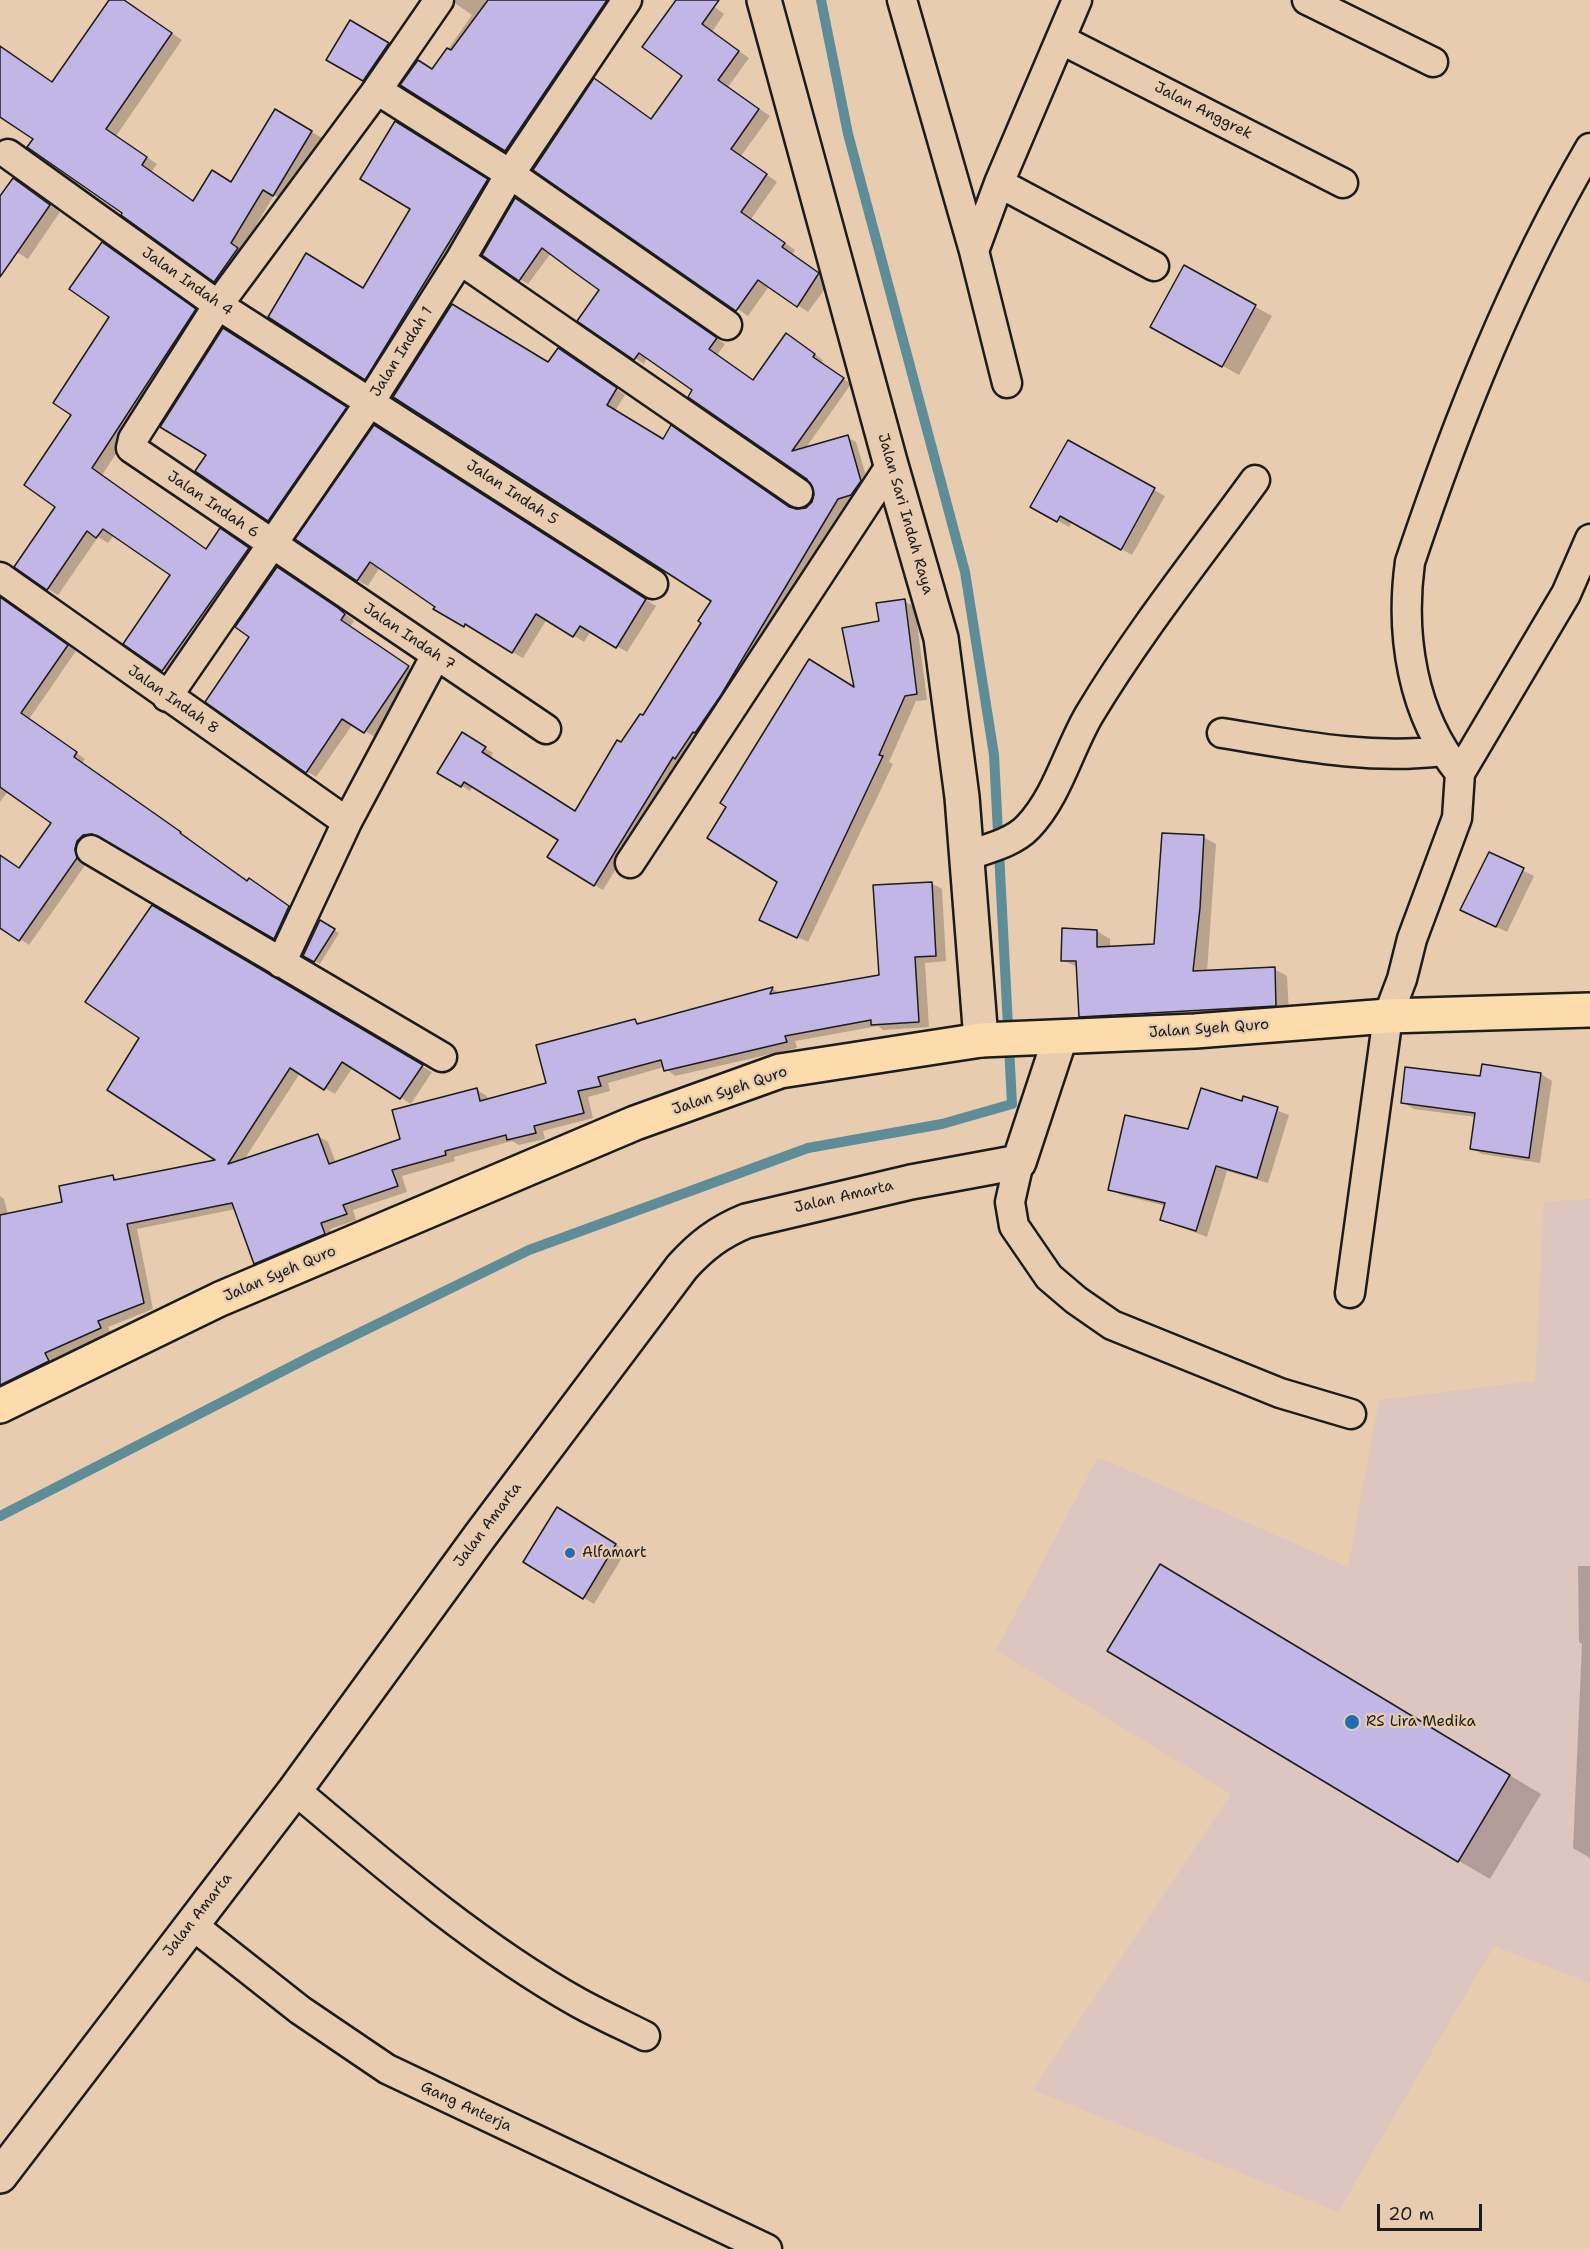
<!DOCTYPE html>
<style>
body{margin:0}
#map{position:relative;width:1590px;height:2249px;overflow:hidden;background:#e8ccaf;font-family:"Shantell Sans",sans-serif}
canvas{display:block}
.scale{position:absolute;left:1377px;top:2204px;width:105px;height:27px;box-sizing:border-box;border:3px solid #1c1c1c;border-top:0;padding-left:8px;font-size:18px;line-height:21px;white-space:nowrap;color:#1c1c1c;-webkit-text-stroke:4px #e8ccaf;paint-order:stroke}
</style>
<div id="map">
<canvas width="1590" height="2249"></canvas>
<div class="scale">20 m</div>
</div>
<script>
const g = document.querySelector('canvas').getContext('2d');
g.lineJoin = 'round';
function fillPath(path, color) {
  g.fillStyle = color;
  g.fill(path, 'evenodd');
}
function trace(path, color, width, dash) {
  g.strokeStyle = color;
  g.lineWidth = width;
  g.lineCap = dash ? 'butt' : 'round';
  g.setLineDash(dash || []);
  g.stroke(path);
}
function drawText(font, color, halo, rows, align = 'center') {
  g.font = font + ' "Shantell Sans",sans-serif';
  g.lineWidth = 4.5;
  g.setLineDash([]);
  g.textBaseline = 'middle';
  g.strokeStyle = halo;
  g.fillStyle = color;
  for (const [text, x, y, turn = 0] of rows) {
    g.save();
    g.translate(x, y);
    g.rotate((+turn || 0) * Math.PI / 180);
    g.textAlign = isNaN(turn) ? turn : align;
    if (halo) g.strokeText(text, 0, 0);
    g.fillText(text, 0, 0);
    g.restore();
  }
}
const built = new Path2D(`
 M1590,1199V1983L1494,1946L1338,2212L1033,2090L1231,1794L996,1650L1098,1457L1348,1567L1379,1400L1535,1381L1544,1202Z`);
const shadow = new Path2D(`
 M110,0H122L182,40L116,136L157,164L151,172L194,202L232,183L276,111L322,138L284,201L274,195L241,251L226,287L123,214L124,212L35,139L0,115V48L53,83Z
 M456,0H606L617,8L517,156L402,85L433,71L472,15L456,4Z
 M678,0H705L724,14L712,32L749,58L728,87L770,116L741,156L777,182L751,219L795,250L792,255L830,282L808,312L769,286L748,316L535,169L652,120L684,75Z
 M351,22L399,51L375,86L328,59Z
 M406,129L497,186L376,384L366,378L363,289L412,208Z
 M13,180L60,212L28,259L0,242V198Z
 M524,205L725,344L717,355L754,382L795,340L823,360L821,363L851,384L805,449L847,437L856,442L869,486L860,500L847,504L729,700L682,761L603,890L549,857L560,840L473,786L470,791L439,772L462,734L493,753L490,759L575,812L643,717L703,622L713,600L549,364L567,355L625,395L615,411L790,508L805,510L813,503L815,486L808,478L647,357L644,364L579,320L601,289L551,253L528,284L520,279Z
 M113,250L206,317L102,475L207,550L231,536L259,555L174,676L125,643L172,574L114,535L108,543L98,537L58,595L48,589L57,506L73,415L111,316Z
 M1184,267L1272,316L1239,375L1152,326Z
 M233,335L355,413L278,525L269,520L208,455Z
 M385,433L656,606L627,652L591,631L584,642L547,619L523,658L436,608L437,606L380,567L368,586L357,580Z
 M1068,442L1165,496L1132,555L1072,521L1069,527L1032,506Z
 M287,574L348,616L354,621L350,627L417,673L375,737L353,724L316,777L306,771L251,636Z
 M0,599L76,651L29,719L85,759L82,763L189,838L188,840L298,913L284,943L110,840H93L83,856L86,864L29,945L0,926V855L20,869L53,822L8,791L0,802Z
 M904,601L915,607L927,700L916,701L889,762L893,764L808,942L772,925L779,881L881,622Z
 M1203,837L1216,844L1207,972L1274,969L1287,976L1289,1013L1094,1024L1081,1016L1078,967L1062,960L1063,930L1097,931L1110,939V948L1155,945Z
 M1489,854L1534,876L1507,932L1473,916Z
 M931,883L942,889L946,961L925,963L929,1027L883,1030L878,1026L795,1041L797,1048L675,1076L664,1067L608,1083L610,1091L588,1097L593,1118L543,1131L545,1139L519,1145L512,1141L454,1157L455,1161L402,1176L407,1192L353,1210L356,1220L330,1229L334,1240L266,1269L255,1263L236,1209L137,1229L153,1309L108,1327L111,1334L54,1359L58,1367L0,1396V1196L4,1199L8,1215L64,1203L113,1177L120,1181L219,1161L141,1038L153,907L432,1072L411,1104L353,1067L335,1094L300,1073L244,1160L318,1136L328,1142L336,1163L401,1140L477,1090L487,1096L488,1100L548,1084L635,1021L641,1024L773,989L780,993L880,976Z
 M320,922L339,933L320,964L305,955Z
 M1541,1074L1552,1081L1540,1163L1482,1154L1471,1148L1476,1117L1414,1109L1403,1103L1481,1078Z
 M1244,1098L1289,1115L1268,1183L1227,1171L1207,1237L1162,1220L1166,1206L1121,1195L1110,1189L1189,1131L1243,1103Z
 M569,1515L626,1551L594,1604L525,1562Z
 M1578,1566H1590V1858L1573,1848L1582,1644L1579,1642Z
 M1192,1584L1541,1794L1490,1879L1459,1861Z`);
const stream = new Path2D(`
 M0,1516L308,1358L529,1250L808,1148L942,1124L1012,1104L994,755L965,572L848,134L821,0`);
const building = new Path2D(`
 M109,0H124L172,33L106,129L147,157L142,165L193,201L212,170L231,182L275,109L312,131L273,196L263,190L231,243L238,248L214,282L121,215L122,213L27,147L33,139L0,117V46L52,82Z
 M488,0H607L505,151L400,85L418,60L432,69L447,48L451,50Z
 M676,0H719L702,24L739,51L718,80L759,109L731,149L767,174L741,212L785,243L782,247L819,273L797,307L758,280L736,311L533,170L594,78L651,119L682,76L642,47Z
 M350,20L389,43L363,81L326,60Z
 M395,121L488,179L365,380L268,317L306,253L363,288L410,209L360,179Z
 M13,178L50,205L0,277V196Z
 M515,198L717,338L709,349L753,380L786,333L815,354L813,357L844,378L792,451L848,435L861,481L851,495L838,499L721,695L695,733L693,732L675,759L673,757L594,886L547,857L558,840L464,782L461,787L437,773L462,732L486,747L482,752L575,811L617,740L621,742L640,714L643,715L701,623L698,621L711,601L393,397L452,304L548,362L558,348L617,388L607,405L663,439L671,425L789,507L797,509L806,508L812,502L814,494L807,479L688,397L692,390L639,353L634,360L577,321L599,290L574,272L542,248L519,281L482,255Z
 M102,242L196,309L92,468L206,549L220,528L249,548L162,671L123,644L170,575L103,529L96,538L87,531L47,590L14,567L55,507L24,485L71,415L53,403L109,317L69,289Z
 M1184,265L1256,305L1222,367L1150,327Z
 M223,328L347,407L268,521L195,471L206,455L160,427Z
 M374,425L646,599L616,648L580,626L573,637L536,614L512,653L465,624L464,627L433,609L435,607L370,562L357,581L295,539Z
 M1068,440L1155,488L1121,550L1060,516L1057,522L1030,507Z
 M277,567L338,608L345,614L341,620L409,666L364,733L342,719L306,773L205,702L249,637L235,627Z
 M0,597L68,645L21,713L77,752L74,757L181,832L180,833L247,881L249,878L289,906L274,939L92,834L83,835L77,841L75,849L77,858L19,941L0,928V855L19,868L51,823L0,787Z
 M905,599L917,694L905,696L879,755L883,756L797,938L759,920L777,882L707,838L726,807L720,803L809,659L854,687L842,628L879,621L876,603Z
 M1162,833L1204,835L1200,908L1193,971L1275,967L1276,1006L1079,1017L1076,961H1061L1062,928L1097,930V947L1154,944Z
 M1489,852L1524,868L1496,927L1460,910Z
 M932,882L936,956L915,957L919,1022L871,1025V1020L785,1036L787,1042L664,1071L661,1060L598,1077L601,1086L578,1091L584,1113L534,1126L536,1133L507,1140L506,1135L445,1151L446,1155L392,1170L398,1186L343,1205L347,1214L321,1223L325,1234L254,1264L232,1203L127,1224L144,1303L98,1321L101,1328L45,1353L49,1361L0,1385V1215L62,1202L59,1186L113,1175L114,1180L215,1160L107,1090L139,1038L85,1002L152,905L423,1065L400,1099L342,1062L324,1090L290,1068L228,1164L318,1134L329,1164L400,1139L392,1110L477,1088L480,1101L546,1083L536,1045L635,1019L637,1024L773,987L770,994L879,975L873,885Z
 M320,920L335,929L314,962L303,956Z
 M1482,1064L1541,1073L1529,1158L1470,1149L1475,1113L1401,1103L1405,1067L1480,1076Z
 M1201,1088L1242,1101L1243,1096L1278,1107L1257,1178L1216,1166L1196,1231L1160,1220L1165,1203L1108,1190L1125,1115L1188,1129Z
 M557,1507L616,1544L583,1599L523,1562Z
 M1160,1564L1510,1775L1458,1862L1107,1651Z`);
const minor = new Path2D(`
 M439,0L377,90L218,305L133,439L131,448L546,729
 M902,0L974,251L1007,383
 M1307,0L1433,62
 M1062,40L1343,183
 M377,90L510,174L727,325
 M8,154L218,305L653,584
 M999,183L1154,266
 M974,251L999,183L1077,0
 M460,260L798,493
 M0,577L347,822
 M167,697L370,402L460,260L510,174L627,0
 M1222,733C1296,745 1368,760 1442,751
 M1460,773C1412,715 1400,635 1410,562C1458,419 1514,278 1590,148
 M91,850L442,1057
 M966,856C986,849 1013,843 1028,827C1057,797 1068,751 1089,715C1138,633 1199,557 1255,480
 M630,863L891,465
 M281,963L347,822L436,655
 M1019,1162L1010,1202L1014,1226L1049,1277L1076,1300L1112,1325L1280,1393L1351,1414
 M1350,1293L1388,1016L1402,979L1412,939L1457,818L1460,773L1566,594L1590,539
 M295,1790C385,1866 476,1945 579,2003C601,2015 623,2025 645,2036
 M191,1924L300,2010L387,2069L767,2249`);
const tertiary = new Path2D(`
 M764,0L891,465L941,638L962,797L981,1040
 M0,2176L295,1790L480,1536L682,1267C701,1246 719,1232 746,1221L911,1182L1019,1162L1060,1038`);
const primary = new Path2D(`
 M0,1406L220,1299L635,1123L780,1071L981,1040L1195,1031L1388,1016L1590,1010`);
const markers = [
 [570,1553,6,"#1f6fb2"],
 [1352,1722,8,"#1f6fb2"]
];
const streetNames = [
 ["Jalan Anggrek",1203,111,27],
 ["Jalan Indah 4",187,282,35],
 ["Jalan Indah 1",402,352,-58],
 ["Jalan Indah 5",512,493,33],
 ["Jalan Indah 6",213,505,34],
 ["Jalan Sari Indah Raya",905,514,74],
 ["Jalan Indah 7",409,637,34],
 ["Jalan Indah 8",173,700,35],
 ["Jalan Syeh Quro",1209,1029,-4],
 ["Jalan Syeh Quro",730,1091,-19],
 ["Jalan Amarta",844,1197,-13],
 ["Jalan Syeh Quro",280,1274,-23],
 ["Jalan Amarta",488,1525,-53],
 ["Jalan Amarta",198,1915,-52],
 ["Gang Anterja",466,2107,25]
];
const poiNames = [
 ["Alfamart",582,1553],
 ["RS Lira Medika",1366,1722]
];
fillPath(built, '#ddc5c0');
fillPath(shadow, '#0003');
trace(stream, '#5e8c97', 10);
fillPath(building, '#c2b6e7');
trace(building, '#1c1c1c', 1.5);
trace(minor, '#1c1c1c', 33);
trace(tertiary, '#1c1c1c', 38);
trace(primary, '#1c1c1c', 38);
trace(minor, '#e8ccaf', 28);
trace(tertiary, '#e8ccaf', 33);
trace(primary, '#fcdcac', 33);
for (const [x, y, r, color] of markers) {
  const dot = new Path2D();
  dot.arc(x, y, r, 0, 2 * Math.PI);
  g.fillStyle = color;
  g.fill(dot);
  trace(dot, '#e8ccaf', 2);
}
drawText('15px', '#1c1c1c', '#e8ccaf', streetNames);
drawText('15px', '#1c1c1c', '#e8ccaf', poiNames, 'left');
</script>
